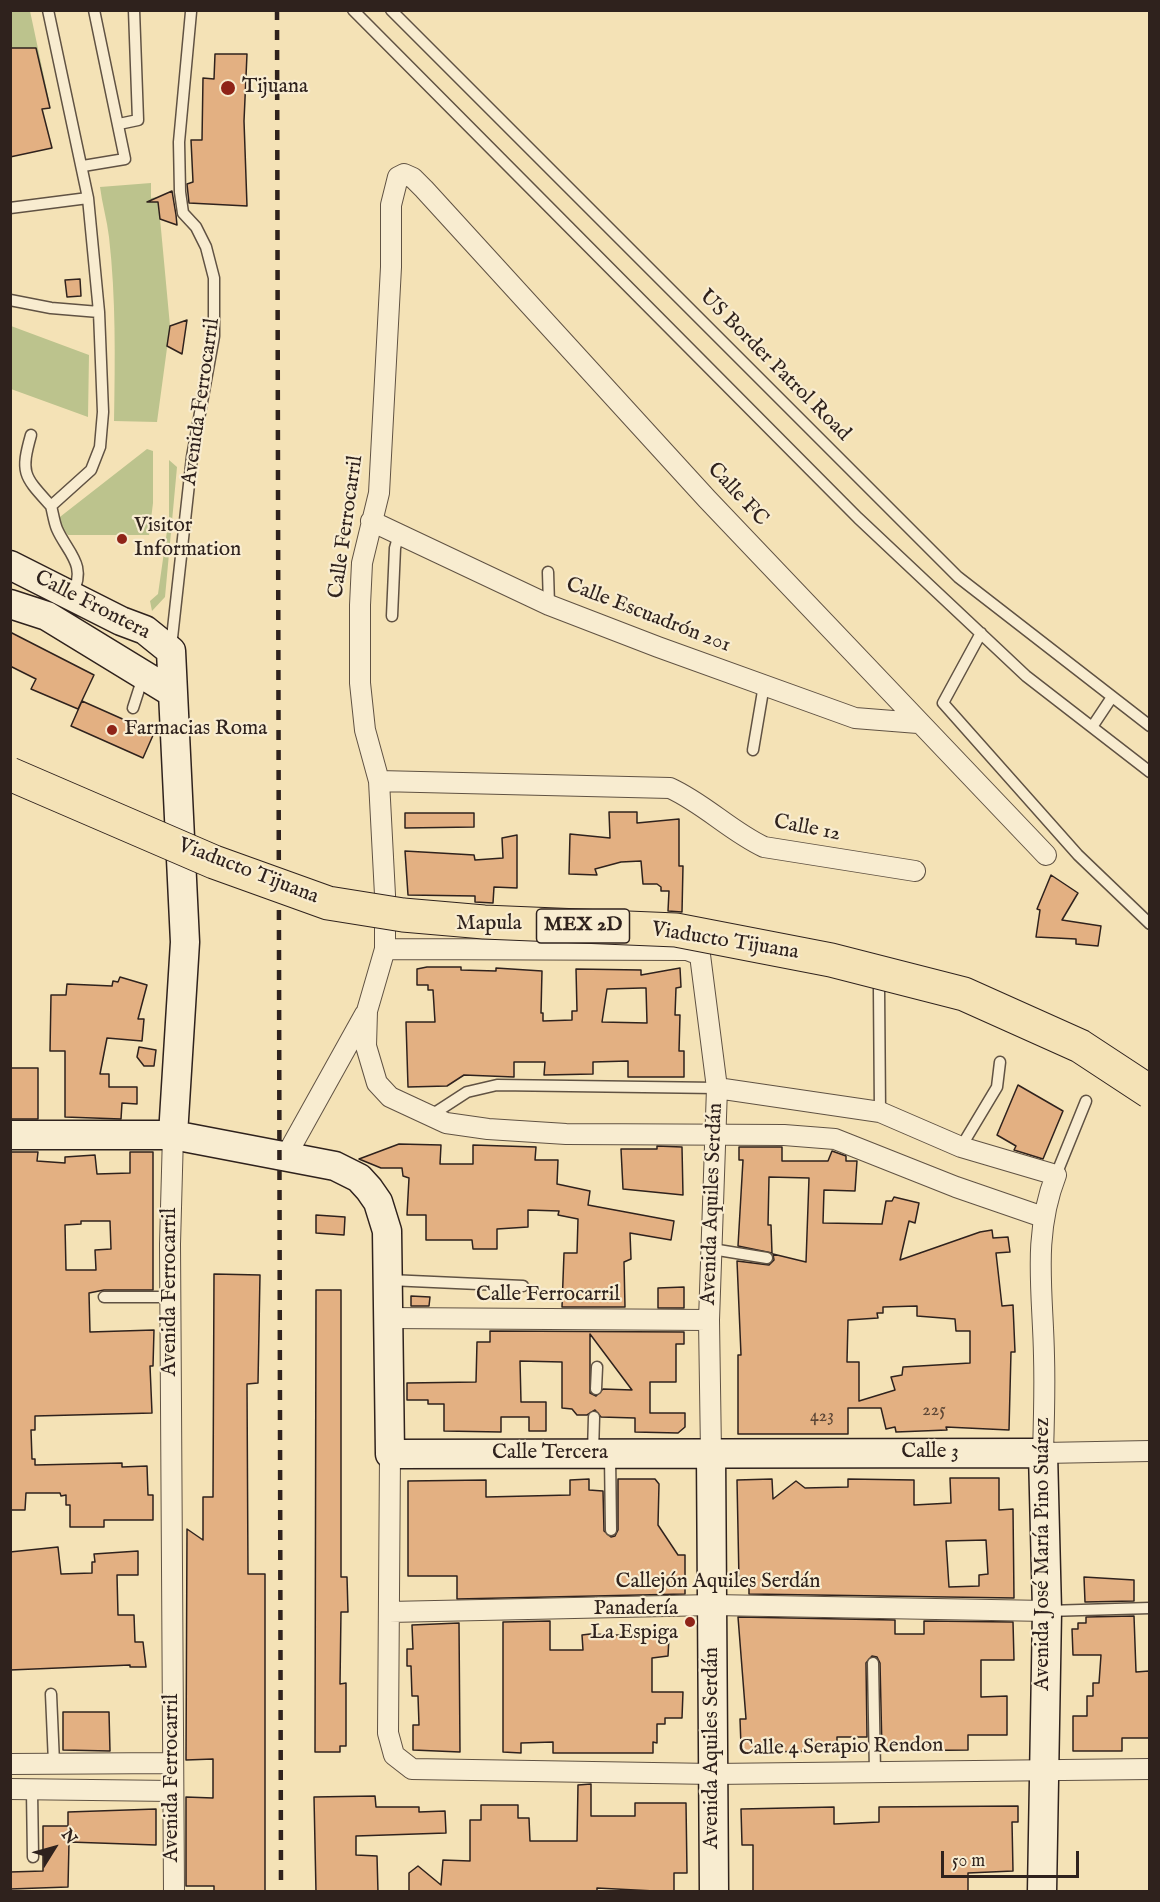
<!DOCTYPE html>
<meta charset="utf-8">
<style>
body{margin:0}
#map{position:relative;width:1160px;height:1902px;overflow:hidden;background:#f4e2b6;font-family:"IM FELL English",serif}
canvas{display:block}
.frame{position:absolute;inset:0;border:12px solid #2f221d;pointer-events:none}
.north{position:absolute;left:24px;top:1818px;width:60px;height:60px;-webkit-text-stroke:4px #f8ecd0;paint-order:stroke;rotate:53deg;font-size:16px;font-weight:700;line-height:24px;text-align:center;color:#2f221d}
.north::after{content:'';display:block;margin:auto;width:21px;height:27px;background:#2f221d;clip-path:polygon(50% 0,100% 100%,50% 72%,0 100%)}
.scale{position:absolute;left:941px;top:1851px;width:138px;height:27px;box-sizing:border-box;border:3px solid #2f221d;border-top:0;padding-left:8px;font-size:18px;line-height:21px;white-space:nowrap;color:#2f221d;-webkit-text-stroke:4px #f8ecd0;paint-order:stroke}
</style>
<div id="map">
<canvas width="1160" height="1902"></canvas>
<div class="frame"></div>
<div class="north">N</div>
<div class="scale">50 m</div>
</div>
<script>
const g = document.querySelector('canvas').getContext('2d');
g.lineJoin = 'round';
function fillPath(path, color) {
  g.fillStyle = color;
  g.fill(path, 'evenodd');
}
function trace(path, color, width, dash) {
  g.strokeStyle = color;
  g.lineWidth = width;
  g.lineCap = dash ? 'butt' : 'round';
  g.setLineDash(dash || []);
  g.stroke(path);
}
function drawText(font, color, halo, rows, align = 'center') {
  g.font = font + ' "IM FELL English",serif';
  g.lineWidth = 4.5;
  g.setLineDash([]);
  g.textBaseline = 'middle';
  g.strokeStyle = halo;
  g.fillStyle = color;
  for (const [text, x, y, turn = 0] of rows) {
    g.save();
    g.translate(x, y);
    g.rotate((+turn || 0) * Math.PI / 180);
    g.textAlign = isNaN(turn) ? turn : align;
    if (halo) g.strokeText(text, 0, 0);
    g.fillText(text, 0, 0);
    g.restore();
  }
}
const green = new Path2D(`
 M10,11H30L50,105L11,114Z
 M151,183V198L158,197L170,326L157,422L114,421C115,359 116,298 109,237C107,220 102,203 100,187Z
 M11,326L89,355L88,417L11,389Z
 M147,449L153,451V503L149,535H68L56,520Z
 M169,460L177,467L165,597L152,611L150,601L158,594L169,517Z`);
const building = new Path2D(`
 M10,48H36L50,108L42,109L52,148L10,157Z
 M215,54H247L244,121L247,206L189,203L187,184L193,182L191,140H202L203,78L214,79Z
 M172,191L176,215L177,225L160,219L158,202H147Z
 M80,279L81,296L67,297L65,280Z
 M187,320L182,354L167,346L170,326Z
 M10,632L94,675L78,709L31,689L36,679L10,666Z
 M82,701L154,733L143,758L71,726Z
 M609,812H637V823L679,819V866H683L682,912L668,911L669,891H661V887L657,884H643L641,861L621,862L595,869L597,875L569,874L570,834L610,838Z
 M405,813H474V827L405,828Z
 M517,835V888L494,887L493,903L475,902V896L408,895L405,851L474,855L475,860L503,858L502,838Z
 M1051,875L1078,893L1062,920L1101,926L1098,946L1076,944V939L1036,937L1040,910L1037,909Z
 M427,967H461V970L496,971V968L542,971L541,1013H543V1021L572,1020V1011H577L576,969L641,970V975L680,968L681,987L676,988L675,1015H680L679,1051H684V1077H628V1061L593,1062V1074L544,1075L545,1062H514V1077L464,1075L447,1086L408,1087L406,1022H435L433,990H428V985H417V969ZM641,988H646L647,1023L602,1022L607,989Z
 M120,977L147,985L138,1019H144L142,1041L107,1038L100,1074H109V1087H137V1104L122,1103L121,1119L65,1117V1051H50L51,995H66L67,984L112,986L113,981L118,982Z
 M139,1047L156,1050L154,1066H144L137,1057Z
 M10,1068H38V1119H10Z
 M1018,1085L1063,1111L1043,1159L1014,1150L1016,1146L997,1135Z
 M399,1144L441,1145L440,1164H473V1145L536,1147L535,1160H558L557,1184L590,1191L588,1205L674,1221L671,1240L630,1233L631,1259L624,1262L625,1307H562L564,1253H577L578,1219L558,1215L559,1211L528,1210V1227L497,1229V1249H473L472,1240H426V1215H407L409,1178L403,1176L402,1168H381L359,1159Z
 M657,1146L682,1147L683,1195L623,1189L621,1149H657Z
 M739,1147H782V1161H828L832,1151L846,1156V1161H857L855,1191L824,1190L823,1223L882,1224L886,1201H892L894,1197L919,1203L915,1223L909,1221L900,1260L980,1232L992,1230L993,1238L1008,1237L1010,1252L996,1253L1002,1306L1013,1305L1015,1352H1011L1009,1430L946,1427L947,1430L896,1432L895,1427L886,1429L881,1408H848V1434H738V1355H741L737,1261L769,1265L774,1260L773,1254L806,1262L809,1178L769,1177L768,1225H771L772,1253L738,1246L743,1160H739ZM917,1306V1316L955,1319L956,1331H970V1363L903,1367L902,1375L891,1377L895,1390L859,1401V1362H847L848,1320L878,1318L877,1313H883V1307Z
 M10,1152H38L37,1161L65,1163V1157L95,1155L97,1174L130,1173V1152H153V1290H104L89,1293L90,1332L154,1330L153,1366H150L152,1413L35,1416V1430H31L32,1459H35V1465L122,1463V1467L147,1466L148,1495H153V1520H104V1527H70V1505H66V1495L61,1496L60,1493H26L25,1510H10ZM81,1221H110L111,1249L95,1250L96,1270H66L65,1225L81,1224Z
 M316,1215L345,1217L344,1235L316,1233Z
 M214,1274L260,1275L258,1383L247,1384L248,1574H265V1892H214V1886H186V1797L213,1798V1759L186,1760L187,1529L203,1540V1497H213Z
 M684,1287V1308H658V1288Z
 M316,1290H341V1577H347L348,1612H341L340,1684L346,1683V1746H340V1752H315Z
 M411,1296L430,1297L429,1306H411Z
 M490,1331L684,1332V1344H676V1382H650V1413H685V1427L678,1433L635,1432V1418L601,1417L595,1410L587,1415H577L572,1409L562,1408V1362L520,1361L521,1402H546V1431H529V1417H501V1432L444,1431V1404H428V1400H407V1383L476,1382L477,1342H490ZM590,1334L632,1390L603,1389L596,1396L590,1393Z
 M950,1478H999V1510L1013,1509L1014,1598L749,1594V1580H739L737,1480L772,1479L773,1499L796,1481L805,1488L848,1487V1479L914,1480V1505L951,1503ZM986,1540L988,1574L979,1575V1586L949,1587L946,1541Z
 M589,1479V1490L603,1491L604,1531L611,1537L615,1536L618,1530V1479H655L659,1484L658,1525L678,1555H685V1594L457,1599V1576H408V1481L486,1480V1497L570,1495V1480Z
 M58,1547L61,1574L92,1573V1562H95L94,1554L138,1551V1575H117L118,1615H134L135,1642H143L146,1667H130V1665L10,1670V1552Z
 M1084,1577L1134,1580V1601L1085,1602Z
 M1134,1616L1136,1672L1149,1671V1738H1122V1751H1073V1716H1087V1696H1093V1683H1099L1101,1655H1073L1072,1629H1078V1623H1086V1617Z
 M738,1617L895,1620V1634H924V1621L1013,1622L1014,1660H981V1697L1007,1696V1735H968V1750L882,1751L880,1663L877,1657L872,1656L866,1663L867,1737H837V1751L746,1752L741,1746L740,1719H746Z
 M550,1621V1650H583L582,1635L590,1634L669,1637L668,1656L652,1658V1692H683L682,1718H665V1724H657V1743L653,1742V1753H553V1742L521,1743V1753L503,1752V1622Z
 M459,1623L460,1752L413,1750V1725H419L418,1696H412L411,1666H407V1649H413L412,1625Z
 M63,1712H109L110,1751L63,1750Z
 M591,1784V1816H635V1803H686L687,1873H674V1892L597,1888V1892H409V1873L418,1866L441,1885L443,1860L470,1861V1820H481V1805H518V1818H529L530,1841H577L578,1785Z
 M375,1796L376,1807H419V1812L445,1811L446,1833L356,1836V1855L377,1856L378,1892H316L314,1797Z
 M1018,1806V1822H1012L1013,1871L968,1873V1892H753V1845H742L741,1809L834,1807V1824L879,1822V1807Z
 M156,1809V1845L69,1842L68,1887L10,1889V1872L43,1871V1826H68V1812Z`);
const lane = new Path2D(`
 M48,10L88,198L99,312L103,412L100,447L91,470L51,506C53,513 54,522 57,529C67,552 88,565 72,594
 M353,10L858,518L1026,676L1150,772
 M391,10L958,577L1150,726
 M119,124L138,120L134,10
 M83,166L125,159L94,10
 M10,208L88,198
 M10,300L51,308L99,312
 M31,435C20,474 24,476 51,506
 M548,572L549,605
 M392,616L395,548L399,534
 M981,633L943,703L1078,855L1150,924
 M171,647L192,457L214,336V278L206,247L196,227L183,213L180,192L179,142L191,12
 M133,708L143,677
 M1092,727L1112,697
 M753,750L764,685
 M879,989L880,1112
 M430,1116L467,1092L497,1085L717,1088
 M961,1147L997,1087L1000,1062
 M1056,1175L1086,1101
 M712,1249L767,1258
 M389,1280L523,1286
 M104,1297H170
 M596,1389L597,1367
 M593,1453L594,1417
 M610,1456L611,1530
 M1047,1611L1150,1608
 M873,1663L875,1772
 M51,1694L54,1763
 M32,1791L33,1857`);
const street = new Path2D(`
 M371,521L549,605L658,647L855,718L918,723
 M379,781L670,788C705,804 730,831 764,847L915,871
 M385,949L687,950L700,955L717,1088L709,1320L711,1453
 M717,1088L880,1112L961,1147L1056,1175C1032,1236 1043,1293 1044,1356C1045,1389 1044,1421 1043,1453L1150,1451
 M173,1135L170,1244L174,1892
 M286,1156L365,1014
 M1043,1217L956,1187L835,1139L784,1135L566,1134L488,1129L446,1123L390,1097L377,1083L366,1046L367,1011L385,949V895L379,781L365,730L360,683V605L362,563L379,493L391,267V205L398,177L404,174L413,178L424,189L707,499L1046,855
 M387,1318L709,1320
 M390,1454L388,1733L394,1755L412,1769L713,1774L1150,1769
 M389,1612L713,1605L1047,1611
 M10,1764L173,1763
 M10,1789L173,1791`);
const secondary = new Path2D(`
 M10,565L121,621L145,630L171,651L185,942L173,1135
 M10,604L47,616L173,693
 M10,1135H173L335,1166L359,1178L369,1189L378,1202L387,1231L390,1454L1043,1453L1047,1611L1042,1892
 M711,1453L714,1892`);
const rail = new Path2D(`
 M277,10L281,1892`);
const highwayBridge = new Path2D(`
 M10,774L214,862L328,903L403,915L484,922L676,930L831,960L964,994L1080,1046L1150,1092`);
const markers = [
 [228,88,8,"#8f2418"],
 [122,539,6,"#8f2418"],
 [112,730,6,"#8f2418"],
 [690,1622,6,"#8f2418"]
];
const numberNames = [
 ["225",934,1411],
 ["423",822,1417]
];
const shields = [
 [583,926,93]
];
const shieldNames = [
 ["MEX 2D",583,926]
];
const poiNames = [
 ["Tijuana",242,88],
 ["Visitor",134,527],
 ["Information",134,551],
 ["Farmacias Roma",124,730],
 ["Panadería",678,1610,"right"],
 ["La Espiga",678,1634,"right"]
];
const streetNames = [
 ["US Border Patrol Road",774,366,45],
 ["Avenida Ferrocarril",202,402,-82],
 ["Calle FC",737,495,47],
 ["Calle Ferrocarril",347,527,-82],
 ["Calle Frontera",92,606,27],
 ["Calle Escuadrón 201",648,616,21],
 ["Calle 12",807,829,11],
 ["Viaducto Tijuana",248,872,21],
 ["Mapula",489,925],
 ["Viaducto Tijuana",725,942,9],
 ["Avenida Aquiles Serdán",713,1204,-88],
 ["Avenida Ferrocarril",171,1292,-90],
 ["Calle Ferrocarril",548,1296],
 ["Calle 3",930,1453],
 ["Calle Tercera",550,1454],
 ["Avenida José María Pino Suárez",1044,1554,-90],
 ["Callejón Aquiles Serdán",718,1583],
 ["Avenida Aquiles Serdán",713,1748,-90],
 ["Calle 4 Serapio Rendon",841,1748,-1],
 ["Avenida Ferrocarril",173,1778,-90]
];
fillPath(green, '#bcc38d');
fillPath(building, '#e3b082');
trace(building, '#2f221d', 1.5);
trace(lane, '#605243', 13);
trace(street, '#605243', 22);
trace(secondary, '#2f221d', 31);
trace(lane, '#f8ecd0', 10);
trace(street, '#f8ecd0', 20);
trace(secondary, '#f8ecd0', 28);
trace(rail, '#2f221d', 4.5, [10, 10]);
trace(highwayBridge, '#2f221d', 35, []);
trace(highwayBridge, '#f4e2b6', 33);
for (const [x, y, r, color] of markers) {
  const dot = new Path2D();
  dot.arc(x, y, r, 0, 2 * Math.PI);
  g.fillStyle = color;
  g.fill(dot);
  trace(dot, '#f8ecd0', 2);
}
drawText('18px', '#5c4636', null, numberNames);
for (const [x, y, w] of shields) {
  const box = new Path2D();
  box.roundRect(x - w / 2, y - 17, w, 34, 4.5);
  g.fillStyle = '#f8ecd0';
  g.fill(box);
  trace(box, '#2f221d', 1.5);
}
drawText('bold 20px', '#2f221d', null, shieldNames);
drawText('21px', '#2f221d', '#f8ecd0', poiNames, 'left');
drawText('21px', '#2f221d', '#f8ecd0', streetNames);
</script>
